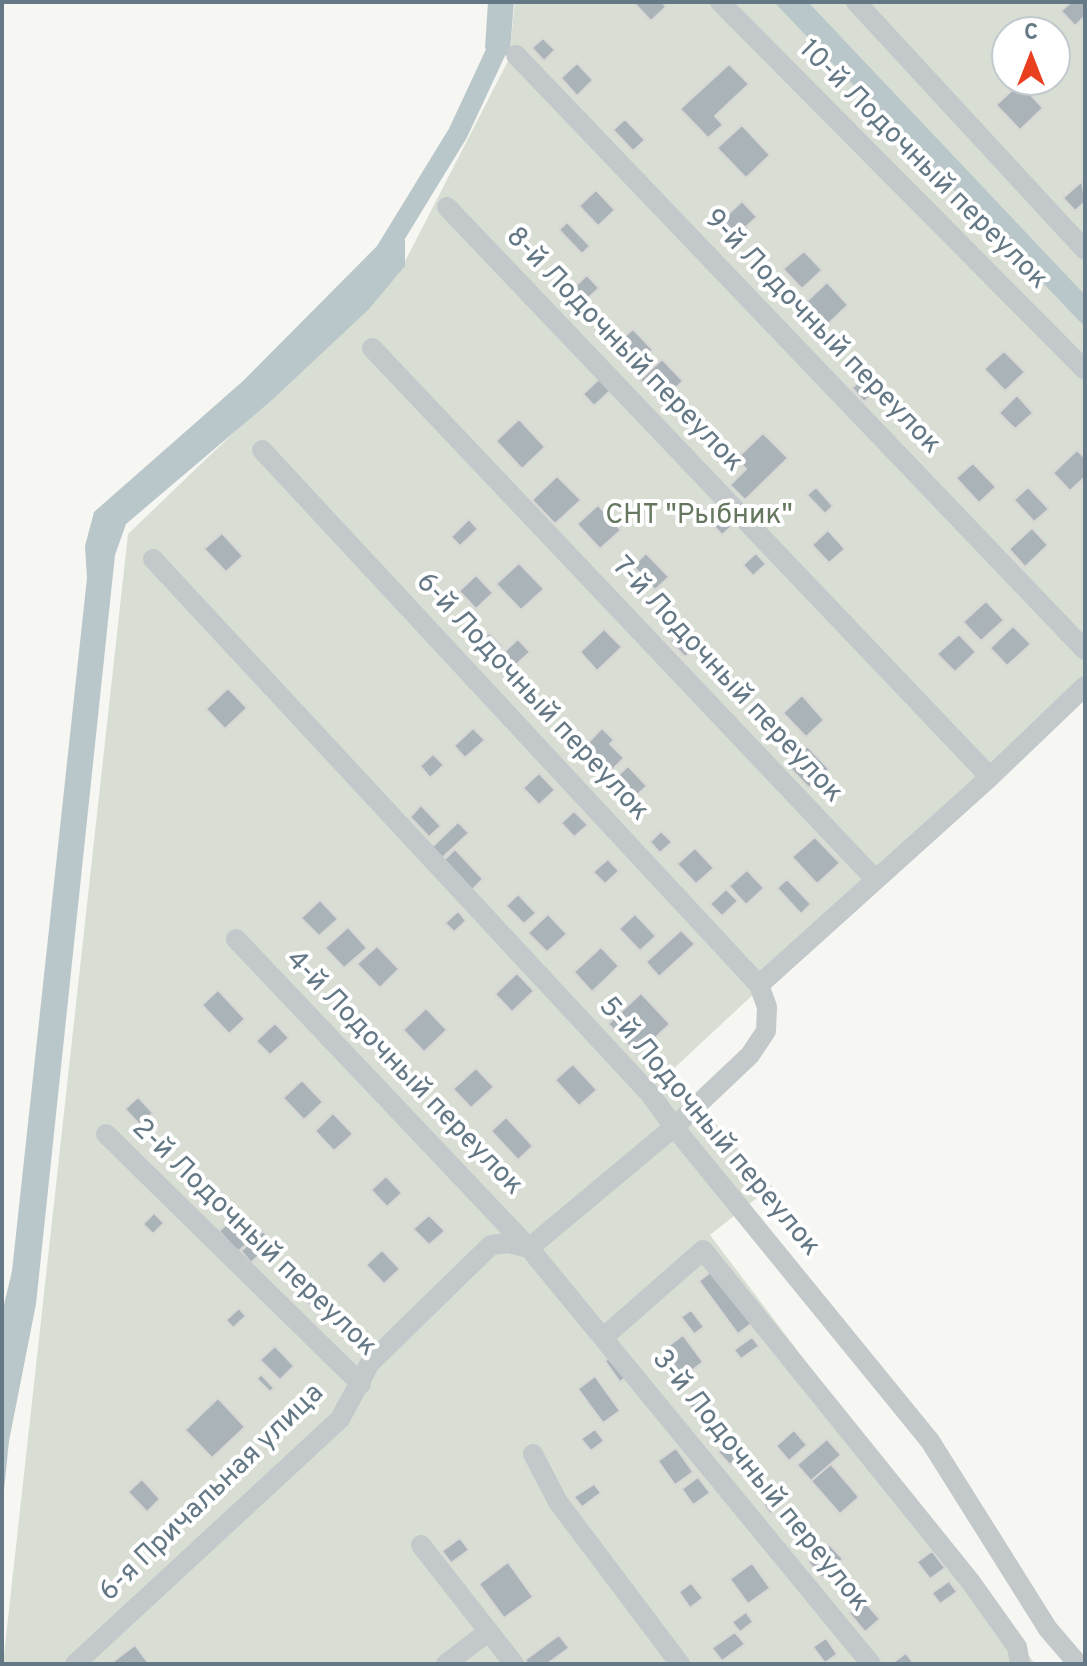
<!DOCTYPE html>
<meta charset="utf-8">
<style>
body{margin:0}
#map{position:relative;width:1087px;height:1666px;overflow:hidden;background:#f6f6f2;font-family:Overpass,sans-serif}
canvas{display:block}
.frame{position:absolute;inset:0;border:4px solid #647885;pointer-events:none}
.north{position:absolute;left:991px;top:16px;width:80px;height:80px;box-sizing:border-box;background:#fff;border:2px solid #c1c9ce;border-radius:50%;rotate:0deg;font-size:22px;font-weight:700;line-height:32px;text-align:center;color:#647885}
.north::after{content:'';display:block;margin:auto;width:28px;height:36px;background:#e93f1f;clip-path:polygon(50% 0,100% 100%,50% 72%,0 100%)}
</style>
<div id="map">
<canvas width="1087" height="1666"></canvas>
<div class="frame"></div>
<div class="north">С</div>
</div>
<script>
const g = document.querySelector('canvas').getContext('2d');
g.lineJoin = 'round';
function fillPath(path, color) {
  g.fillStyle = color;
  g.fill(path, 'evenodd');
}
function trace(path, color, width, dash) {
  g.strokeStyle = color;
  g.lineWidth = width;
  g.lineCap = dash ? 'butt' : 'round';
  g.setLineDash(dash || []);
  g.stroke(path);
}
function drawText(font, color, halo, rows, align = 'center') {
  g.font = font + ' Overpass,sans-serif';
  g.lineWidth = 8;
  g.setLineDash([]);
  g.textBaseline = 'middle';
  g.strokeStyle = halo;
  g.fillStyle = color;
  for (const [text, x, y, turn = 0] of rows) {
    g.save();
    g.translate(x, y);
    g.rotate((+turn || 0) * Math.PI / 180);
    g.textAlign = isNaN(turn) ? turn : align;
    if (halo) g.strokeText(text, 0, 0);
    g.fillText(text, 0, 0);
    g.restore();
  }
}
const green = new Path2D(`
 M515,2H1085V685L669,1073L772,1186L710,1235L1035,1664H3L128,534L398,275L509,59ZM1007,32H1055V80H1007Z`);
const water = new Path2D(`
 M488,2H514L510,51L495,64L485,48Z
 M774,2H808L1085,295V327Z
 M384,239L405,240V266L369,309L272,400L126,524L115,555L36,1304L9,1441L2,1510V1313L12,1271L87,578L85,546L94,512L243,381Z`);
const canal = new Path2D(`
 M379,262L458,133L499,45L502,2`);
const building = new Path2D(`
 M633,2H662L666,7L651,21Z
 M1071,2H1085V16L1075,26L1061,11Z
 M543,38L555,50L544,61L532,48Z
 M577,63L593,80L577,96L561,78Z
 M729,64L749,84L715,116L723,125L708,138L680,109Z
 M1020,83L1043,108L1020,130L996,105Z
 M625,119L645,140L633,151L613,130Z
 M742,125L770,155L746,178L717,148Z
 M1082,181L1085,202L1075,211L1063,198Z
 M596,190L615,210L598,226L579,206Z
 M742,201L757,217L737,235L722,220Z
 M567,222L590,246L582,254L559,230Z
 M804,251L822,270L802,289L783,269Z
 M587,275L599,288L582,304L570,291Z
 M827,282L848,305L827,325L806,302Z
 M633,329L653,350L633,368L613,347Z
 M1004,351L1025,372L1005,391L984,369Z
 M662,359L683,381L661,402L640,380Z
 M871,371L883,384L864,402L852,388Z
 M599,379L610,391L594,406L583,394Z
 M1017,395L1033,413L1015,429L999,413Z
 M519,419L545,447L522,469L496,441Z
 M763,433L788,458L745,500L730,485L746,469L736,459Z
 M1077,450L1085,458V477L1070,491L1053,473Z
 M973,463L996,487L979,503L956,478Z
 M557,476L581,500L555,524L532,500Z
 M816,487L833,506L825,514L807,495Z
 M1028,487L1049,509L1034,522L1014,500Z
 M598,505L621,530L600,549L577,524Z
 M719,514L731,527L722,535L710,522Z
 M469,519L478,529L460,546L451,537Z
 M1032,528L1048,545L1025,567L1009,549Z
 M828,530L845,549L829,563L812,545Z
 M222,533L243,556L226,572L204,549Z
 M646,553L669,577L655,590L633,566Z
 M756,553L766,564L753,576L743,565Z
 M519,563L544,589L521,610L496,584Z
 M476,575L493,593L476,609L459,591Z
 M986,601L1004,620L981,641L963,622Z
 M1013,626L1031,644L1007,666L990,648Z
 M604,629L622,647L597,671L580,652Z
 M682,631L697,647L685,657L670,641Z
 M489,633L502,646L486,661L473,647Z
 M959,634L976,652L955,672L937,654Z
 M518,639L530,652L504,676L492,663Z
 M228,688L247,708L225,729L206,709Z
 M802,695L824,720L806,737L783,713Z
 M473,728L485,740L465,758L454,746Z
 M602,728L614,740L610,744L624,758L602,780L576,755Z
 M807,746L829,769L809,788L787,765Z
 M433,754L444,765L430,778L420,766Z
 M628,766L647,786L625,806L607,786Z
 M539,773L555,790L539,805L523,788Z
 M421,805L441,826L429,837L410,817Z
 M574,811L588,825L574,837L561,823Z
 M458,822L469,833L442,858L432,847Z
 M661,831L672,842L660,853L650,842Z
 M815,837L840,863L817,884L792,857Z
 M695,848L714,868L696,884L677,864Z
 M455,849L483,879L472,890L444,860Z
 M608,859L619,871L605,884L593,872Z
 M747,870L764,888L746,905L729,886Z
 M787,879L811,904L801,914L777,888Z
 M726,889L738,901L722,916L710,904Z
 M518,894L536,913L524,924L506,906Z
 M320,900L338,919L319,936L301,918Z
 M458,911L466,921L454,932L445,923Z
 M548,914L567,934L547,952L528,933Z
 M635,914L656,936L640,951L619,929Z
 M348,927L367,948L344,968L325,948Z
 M681,930L695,944L659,977L646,962Z
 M377,946L399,969L380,988L357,964Z
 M601,947L619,966L592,992L574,972Z
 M517,973L534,991L512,1012L495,994Z
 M218,990L245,1019L229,1034L202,1005Z
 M641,993L670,1024L637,1055L608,1024Z
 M426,1008L447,1030L424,1052L403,1030Z
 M275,1023L289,1038L270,1055L256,1041Z
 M573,1064L597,1090L579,1106L555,1080Z
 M476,1068L494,1087L471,1108L453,1089Z
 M302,1080L323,1102L304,1120L283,1098Z
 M138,1097L153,1113L140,1125L125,1109Z
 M333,1113L353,1134L334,1151L315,1131Z
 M506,1117L533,1146L518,1160L491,1131Z
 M386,1176L402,1193L387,1207L371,1190Z
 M154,1213L164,1223L153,1234L143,1224Z
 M237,1215L256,1235L238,1252L219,1231Z
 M429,1215L445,1231L429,1245L413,1229Z
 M263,1231L273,1242L251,1263L241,1251Z
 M382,1250L400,1269L384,1284L366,1265Z
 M713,1270L752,1323L738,1334L699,1281Z
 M313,1282L333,1302L319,1315L299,1295Z
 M239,1308L246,1316L233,1328L226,1320Z
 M691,1310L704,1327L694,1334L681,1317Z
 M683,1335L703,1362L683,1377L663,1350Z
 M752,1337L759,1346L741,1359L734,1350Z
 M275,1346L294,1366L280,1380L260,1360Z
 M614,1354L629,1375L620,1382L605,1361Z
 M261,1374L274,1388L270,1392L257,1379Z
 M595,1376L620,1411L603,1423L578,1389Z
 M699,1392L712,1408L699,1418L686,1401Z
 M218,1398L245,1427L212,1458L185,1430Z
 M595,1429L604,1441L591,1451L581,1439Z
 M794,1430L807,1445L789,1461L776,1446Z
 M827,1439L841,1455L811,1481L797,1465Z
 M731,1441L742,1454L730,1465L718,1452Z
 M676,1448L693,1472L675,1485L658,1461Z
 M831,1464L859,1497L840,1514L811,1481Z
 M698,1477L710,1493L693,1505L682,1489Z
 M142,1479L160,1499L147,1512L128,1492Z
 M594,1484L601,1493L582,1507L574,1497Z
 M776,1496L783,1505L770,1514L764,1505Z
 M460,1538L469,1550L451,1563L442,1551Z
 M829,1544L843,1559L822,1578L808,1562Z
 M932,1551L945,1568L930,1579L917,1562Z
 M508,1562L533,1597L504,1618L479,1584Z
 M752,1563L770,1588L748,1604L730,1579Z
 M949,1581L957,1592L940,1604L932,1593Z
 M691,1583L703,1598L690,1608L679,1592Z
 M863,1600L880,1619L865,1632L849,1613Z
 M746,1612L753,1622L740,1632L732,1622Z
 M735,1632L745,1644L722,1661L712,1648Z
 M559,1635L569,1648L547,1664H528L525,1660Z
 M826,1638L837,1654L825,1663L813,1647Z
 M135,1645L149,1664H110Z
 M906,1653L914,1664H891Z`);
const minor = new Path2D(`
 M720,2L1085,370
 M856,2L1085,250
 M516,55L1085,650
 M447,207L990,777
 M372,348L874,878
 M262,450L759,985
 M153,559L650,1094L674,1127L930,1441L1048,1629L1078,1664
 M236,939L529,1248L871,1664
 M106,1134L361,1384
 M605,1336L703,1250L970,1581L1017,1647L1020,1664
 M533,1454L558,1502L680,1664
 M421,1545L514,1664
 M75,1664L340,1419L370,1363L491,1245L508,1243L529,1248L674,1127L750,1055L766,1031L767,1007L759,985L990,777L1085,686
 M446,1664L488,1632`);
const streetNames = [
 ["10-й Лодочный переулок",922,166,45],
 ["9-й Лодочный переулок",821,333,46],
 ["8-й Лодочный переулок",623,351,46],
 ["7-й Лодочный переулок",726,681,47],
 ["6-й Лодочный переулок",531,698,47],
 ["4-й Лодочный переулок",403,1074,46],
 ["5-й Лодочный переулок",708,1128,50],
 ["2-й Лодочный переулок",253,1239,44],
 ["3-й Лодочный переулок",759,1482,51],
 ["6-я Причальная улица",213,1494,-44]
];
const parkNames = [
 ["СНТ \"Рыбник\"",699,517]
];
fillPath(green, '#d8ded3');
fillPath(water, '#bac7ca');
trace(canal, '#bac7ca', 20);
fillPath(building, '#aab3b8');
trace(building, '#d7d7d5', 2);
trace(minor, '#c3c8ca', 20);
drawText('28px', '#647885', '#fff', streetNames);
drawText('28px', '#66775f', '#fff', parkNames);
</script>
